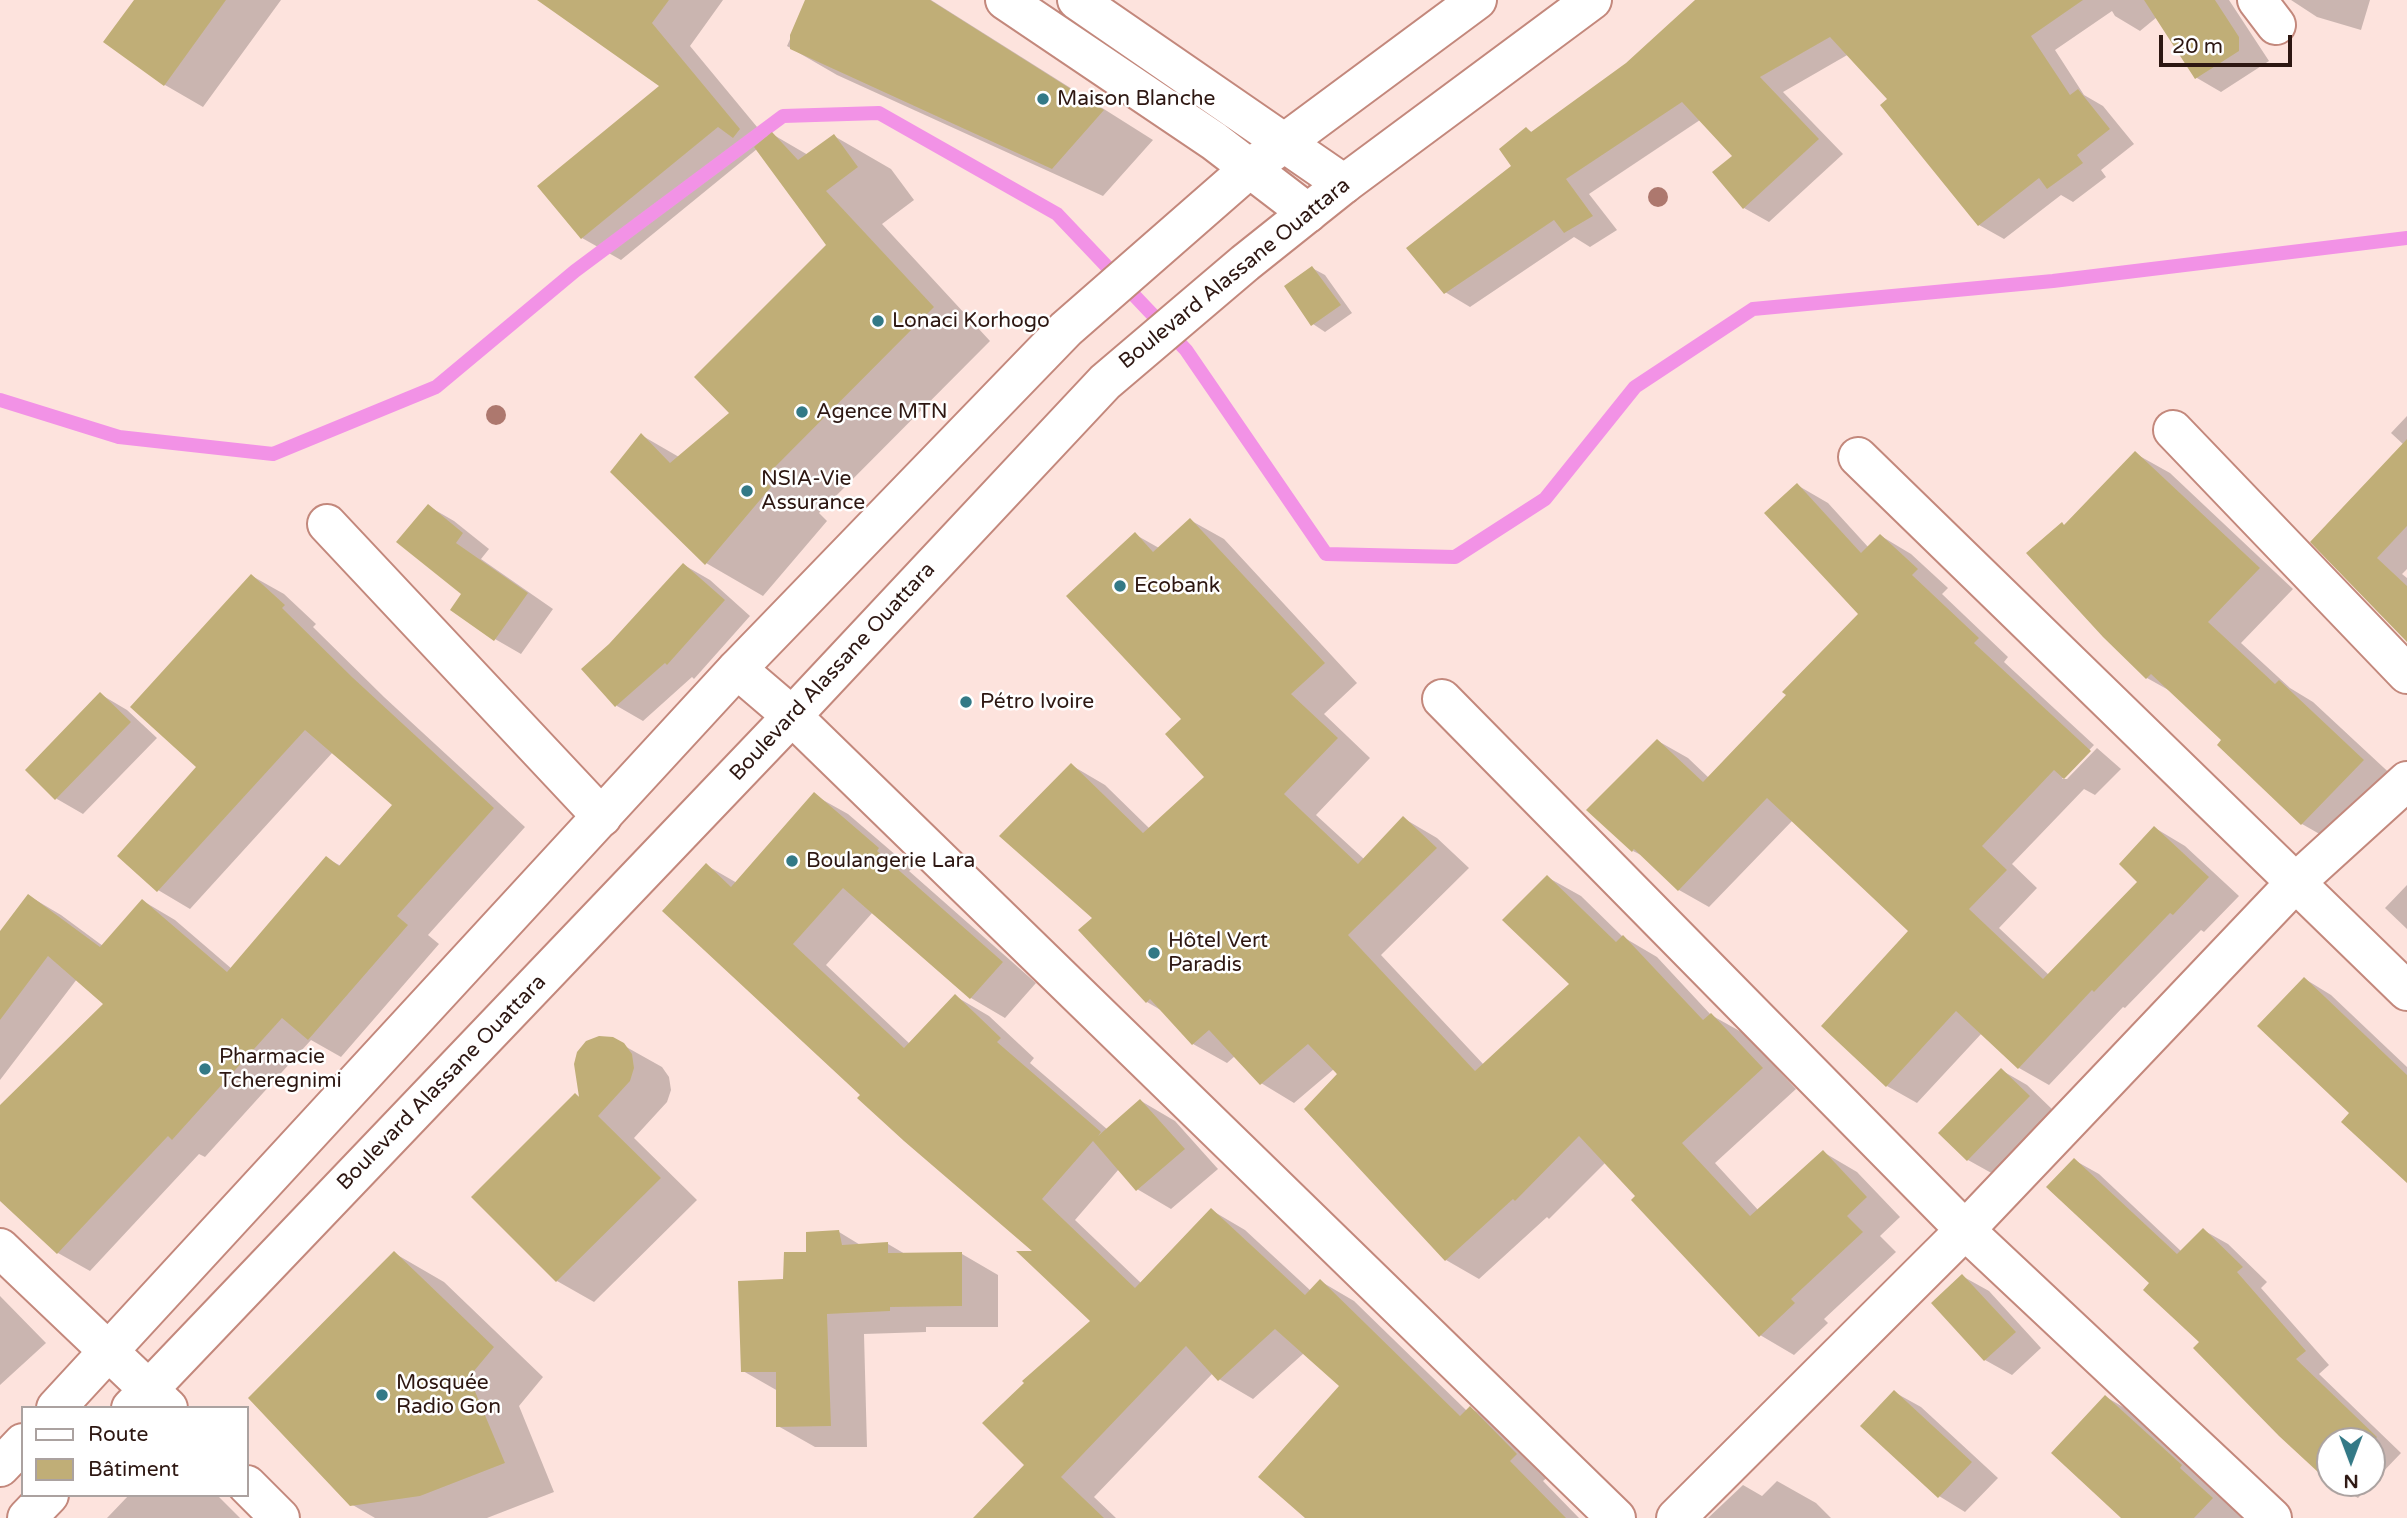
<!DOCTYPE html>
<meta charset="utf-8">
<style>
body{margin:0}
#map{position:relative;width:2407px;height:1518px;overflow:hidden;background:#fde3dd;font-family:"Varela Round",sans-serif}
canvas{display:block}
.legend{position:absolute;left:21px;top:1406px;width:228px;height:91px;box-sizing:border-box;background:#fff;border:2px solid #aba2a0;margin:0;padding:9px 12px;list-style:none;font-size:21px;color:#2d1712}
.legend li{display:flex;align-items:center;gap:14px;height:35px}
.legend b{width:35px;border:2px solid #aba2a0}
.north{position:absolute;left:2316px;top:1427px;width:70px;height:70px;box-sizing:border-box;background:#fff;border:2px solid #aba2a0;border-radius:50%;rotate:180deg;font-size:19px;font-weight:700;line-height:28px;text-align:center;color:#2d1712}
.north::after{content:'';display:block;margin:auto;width:24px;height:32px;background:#337986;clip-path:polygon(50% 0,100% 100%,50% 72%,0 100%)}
.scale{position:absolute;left:2159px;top:35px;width:133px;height:32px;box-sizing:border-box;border:4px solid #2d1712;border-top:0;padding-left:9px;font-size:21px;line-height:24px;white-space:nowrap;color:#2d1712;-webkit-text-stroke:5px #fff;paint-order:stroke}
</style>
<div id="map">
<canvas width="2407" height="1518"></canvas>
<ul class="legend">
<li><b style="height:9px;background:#fff"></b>Route</li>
<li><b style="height:19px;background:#c0ae77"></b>Bâtiment</li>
</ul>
<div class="north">N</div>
<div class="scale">20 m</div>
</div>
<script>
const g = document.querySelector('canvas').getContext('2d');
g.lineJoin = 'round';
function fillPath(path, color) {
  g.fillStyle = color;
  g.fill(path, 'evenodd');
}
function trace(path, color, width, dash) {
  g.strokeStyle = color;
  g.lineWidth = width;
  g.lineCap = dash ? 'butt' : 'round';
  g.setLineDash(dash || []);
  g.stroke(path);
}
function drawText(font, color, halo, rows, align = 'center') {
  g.font = font + ' "Varela Round",sans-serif';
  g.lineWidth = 5;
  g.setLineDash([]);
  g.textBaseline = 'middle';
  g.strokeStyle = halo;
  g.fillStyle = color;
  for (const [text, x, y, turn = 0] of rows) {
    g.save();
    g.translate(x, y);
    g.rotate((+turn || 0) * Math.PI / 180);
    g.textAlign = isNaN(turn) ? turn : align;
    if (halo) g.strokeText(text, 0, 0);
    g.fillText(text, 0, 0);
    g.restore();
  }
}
const shadow = new Path2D(`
 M136,0H281L203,107L165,85Z
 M540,0H723L690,46L767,139L772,134L808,155L834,136L891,169L914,200L882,224L990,341L819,513L827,521L763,596L706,563L641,435L679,457L732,413L828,246L757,149L621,260L582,238L662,86Z
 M807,0H931L1153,140L1103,196L837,75L787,46Z
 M1705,0H2229L2269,61L2221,92L2197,78L2157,17L2140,31L2115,16L2112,11L2055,50L2084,95L2103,106L2134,144L2101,170L2106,177L2073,202L2061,195L2004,239L1979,225L1890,99L1849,54L1783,92L1843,154L1769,222L1744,208L1734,156L1700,120L1589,194L1617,230L1590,247L1574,237L1470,307L1445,292L1513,167L1527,129L1533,133L1628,65Z
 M2291,0H2370L2361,30L2317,17Z
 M1312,268L1325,275L1352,313L1325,332L1313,324Z
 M2407,416V569L2402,574L2407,578V640L2313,542L2404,445L2391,433Z
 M2136,454L2170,473L2293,589L2241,643L2290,688L2313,702L2397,780L2337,844L2302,824L2219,745L2224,740L2172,692L2147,678L2065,526Z
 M1797,485L1828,503L1869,548L1881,536L1911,554L1948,588L1942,594L2008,657L2004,662L2094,745L2062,779H2067L2097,748L2121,769L2095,795L2084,789L2012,864L2037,888L1999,928L2049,975L2140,881L2155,828L2185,846L2239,896L2204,932L2201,930L2125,1008L2123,1007L2049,1085L2019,1068L1982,1033L1917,1103L1887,1086L1911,931L1793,820L1709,907L1679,890L1647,858L1633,851L1658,741L1688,758L1709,778L1788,695L1860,614Z
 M428,506L454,521L489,549L481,559L553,609L521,654L495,639L463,594Z
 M1190,520L1224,539L1357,683L1324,714L1370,758L1316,815L1364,859L1403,818L1437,838L1469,868L1381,955L1484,1065L1572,984L1547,877L1581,896L1623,937L1657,957L1711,1015L1745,1034L1796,1089L1715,1163L1759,1211L1823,1152L1857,1172L1900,1217L1880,1236L1896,1252L1824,1319L1828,1323L1794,1355L1760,1335L1606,1162L1549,1219L1547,1217L1479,1279L1446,1260L1334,1069L1294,1103L1261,1083L1235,1056L1227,1063L1193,1044L1164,1012L1147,1002L1094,918L1071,765L1105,785L1150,829L1206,777L1183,719L1136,535L1159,548Z
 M684,565L710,580L750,616L694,679L692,677L643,721L617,706L611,645Z
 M252,576L284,594L316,624L313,627L384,697L525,827L428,935L439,944L341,1057L311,1040L205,1157L199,1154L90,1271L58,1253L0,1199V1107L106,1004L77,979L0,1080V934L29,896L61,915L103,946L143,901L175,920L232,969L326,858L341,866L394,805L333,752L190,909L158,890L199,767Z
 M100,694L127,710L157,738L83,814L57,799L27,770Z
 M814,795L848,814L912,869L909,871L1036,983L1005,1018L971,998L873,912L826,965L910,1044L955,996L989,1016L1034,1058L1030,1063L1108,1130L1141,1101L1175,1121L1218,1169L1171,1209L1137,1189L1119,1169L1075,1220L1141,1283L1211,1210L1245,1230L1311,1291L1320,1281L1354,1301L1467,1411L1470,1408L1504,1428L1550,1475L1543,1481L1579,1518H1307L1342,1386L1304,1353L1253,1399L1219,1379L1213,1373L1094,1497L1116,1518H975L1026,1465L1092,1321L1037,1253L862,1095L706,865L737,883Z
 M2407,885V929L2385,908Z
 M2305,979L2331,995L2407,1067V1181L2351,1113Z
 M612,1039L662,1067L669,1077L671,1090L667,1102L634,1138L697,1200L594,1302L557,1281L576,1095L581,1098Z
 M2001,1070L2027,1085L2055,1112L1995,1175L1968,1160L1941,1133Z
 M2074,1160L2099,1174L2182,1252L2203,1230L2228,1244L2267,1282L2261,1288L2329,1365L2319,1374L2401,1453L2358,1498L2332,1483H2372V1441H2330V1481L2201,1342L2152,1283Z
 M839,1232L862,1246L888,1244L905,1254H962L998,1275V1327H926V1332L864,1334L867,1447H815L778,1426V1391L743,1371L785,1281L808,1254Z
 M394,1253L444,1282L543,1377L519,1406L554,1492L487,1518H375L351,1504Z
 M1962,1276L1989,1291L2041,1348L2012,1375L1985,1360Z
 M0,1296L46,1343L0,1385Z
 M1894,1392L1921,1407L1998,1478L1965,1512L1939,1496Z
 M2106,1397L2135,1414L2211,1483L2208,1486L2243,1518H2124Z
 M1777,1481L1816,1503L1831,1518H1708L1743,1485L1762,1496Z
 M129,1495H217L240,1518H107Z`);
const stream = new Path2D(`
 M0,400L119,437L273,454L436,387L575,271L783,116L879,113L1057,214L1186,350L1326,554L1455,557L1545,499L1635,387L1753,309L2053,281L2407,238`);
const building = new Path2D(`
 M134,0H226L164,86L103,42Z
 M537,0H669L652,23L740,129L733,138L718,127L581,239L537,186L659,86Z
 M805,0H930L1104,110L1052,169L790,49V35Z
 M1695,0H2083L2031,36L2070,95L2078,89L2110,129L2077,155L2083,163L2047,189L2039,178L1978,226L1880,105L1887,99L1830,37L1760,77L1819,139L1743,209L1712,172L1732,156L1682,102L1566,179L1593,216L1564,233L1554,220L1444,294L1406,248L1511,166L1499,149L1526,127L1531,132L1626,63Z
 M2144,0H2215L2239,37V51L2195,79Z
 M772,132L798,160L834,134L858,167L826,191L934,307L763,479L771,487L705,565L610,472L641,433L670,463L729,413L694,377L826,245L754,147Z
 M1312,266L1341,305L1311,326L1284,286Z
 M2407,439V526L2377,558L2407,586V642L2310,542Z
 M2135,451L2260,568L2208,622L2275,684L2279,680L2364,760L2301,825L2217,745L2221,740L2151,674L2146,679L2103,637L2026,553L2062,522L2064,525Z
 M1797,483L1861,553L1880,534L1918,569L1912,575L1979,638L1974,643L2091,751L2064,779L2054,770L1982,846L2007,870L1969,909L2043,979L2137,882L2119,864L2154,826L2209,877L2173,915L2170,913L2094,992L2092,990L2018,1069L1956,1011L1886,1087L1821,1026L1908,931L1767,798L1678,891L1634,849L1632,852L1586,810L1657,739L1703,782L1786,695L1782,692L1858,614L1764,513Z
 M428,504L463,533L456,543L528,593L494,641L450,610L461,594L396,542Z
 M1190,518L1325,663L1291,694L1338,738L1284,794L1358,864L1403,816L1437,848L1348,935L1475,1071L1569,984L1502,920L1547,875L1616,942L1623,935L1703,1020L1711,1013L1763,1068L1682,1143L1750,1216L1823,1150L1867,1197L1847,1216L1863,1232L1791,1299L1795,1303L1759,1337L1631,1200L1635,1196L1579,1136L1515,1201L1513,1199L1445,1261L1304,1109L1337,1074L1308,1044L1260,1085L1209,1030L1192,1045L1150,999L1146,1003L1078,930L1092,918L999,836L1071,763L1143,833L1204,777L1165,734L1181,719L1066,596L1135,532L1153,552Z
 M683,563L725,600L667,665L665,663L615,707L581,669L609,644Z
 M251,574L285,605L282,608L352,677L494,808L397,916L408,925L308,1040L282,1018L172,1140L168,1136L57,1254L0,1201V1105L103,1004L48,956L0,1020V931L28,894L100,947L142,899L227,972L326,856L339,866L392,805L305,730L157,892L117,856L196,767L130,707Z
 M100,692L131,722L55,800L25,770Z
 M814,792L879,848L877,851L1003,962L970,999L843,888L793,944L904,1048L955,994L1001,1038L997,1042L1101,1132L1098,1136L1140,1099L1185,1149L1136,1191L1093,1141L1042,1199L1135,1288L1211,1208L1305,1295L1320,1279L1460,1416L1470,1406L1517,1454L1510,1461L1566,1518H1305L1258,1477L1339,1386L1275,1329L1218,1381L1186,1346L1061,1477L1104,1518H973L1024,1465L982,1423L1024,1383L1022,1381L1090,1321L1016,1251H1032L904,1141L857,1098L860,1095L662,911L706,863L731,887Z
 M2304,977L2407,1075V1183L2341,1122L2349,1113L2257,1026Z
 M599,1036L613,1037L624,1043L632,1054L634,1068L630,1081L598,1116L661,1178L556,1282L471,1197L575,1093L579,1097L574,1064L577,1052L586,1041Z
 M2001,1068L2030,1096L1967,1161L1938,1133Z
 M2074,1158L2177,1254L2203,1228L2243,1267L2237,1272L2306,1351L2296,1359L2377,1437L2372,1443V1441H2330V1483H2334L2332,1485L2279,1436L2193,1348L2199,1342L2143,1290L2149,1283L2046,1187Z
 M839,1230L842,1245L888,1242V1253L962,1252V1306L890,1307V1311L827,1314L831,1426L776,1427V1372H741L738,1281L783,1279L784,1252H806V1232Z
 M394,1251L494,1347L469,1377L505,1463L420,1496L350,1506L248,1398Z
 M1962,1274L2016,1332L1984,1361L1931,1303Z
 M1894,1390L1972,1462L1938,1498L1860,1426Z
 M2105,1395L2182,1465L2180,1468L2213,1498L2194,1518H2121L2051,1453Z`);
const minor = new Path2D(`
 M2257,0L2276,25
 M2173,430L2407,674
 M1858,457L2407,991
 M327,524L602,817
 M737,669L792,716L1616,1518
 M1442,699L1965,1230L2272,1518
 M0,1248L168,1408
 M247,1485L280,1518
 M1676,1518L1965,1230L2296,882L2407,781`);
const tertiary = new Path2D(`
 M1005,0L1214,141L1308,213
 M1077,0L1344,184`);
const primary = new Path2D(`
 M56,1408L737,669L1066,329L1249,169L1477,0
 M131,1408L792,716L1105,382L1245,263L1344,184L1592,0
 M0,1467L23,1443
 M27,1518L49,1495`);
const trees = [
 [1658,197],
 [496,415]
];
const markers = [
 [1043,99,7,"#337986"],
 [878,321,7,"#337986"],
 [802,412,7,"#337986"],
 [747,491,7,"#337986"],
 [1120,586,7,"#337986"],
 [966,702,7,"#337986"],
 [792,861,7,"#337986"],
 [1154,953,7,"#337986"],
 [205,1069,7,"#337986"],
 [382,1395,7,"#337986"]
];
const poiNames = [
 ["Maison Blanche",1057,99],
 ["Lonaci Korhogo",892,321],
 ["Agence MTN",816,412],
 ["NSIA-Vie",761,479],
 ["Assurance",761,503],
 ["Ecobank",1134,586],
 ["Pétro Ivoire",980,702],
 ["Boulangerie Lara",806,861],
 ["Hôtel Vert",1168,941],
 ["Paradis",1168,965],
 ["Pharmacie",219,1057],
 ["Tcheregnimi",219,1081],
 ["Mosquée",396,1383],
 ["Radio Gon",396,1407]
];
const streetNames = [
 ["Boulevard Alassane Ouattara",1235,274,-39],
 ["Boulevard Alassane Ouattara",833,672,-47],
 ["Boulevard Alassane Ouattara",442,1083,-46]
];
fillPath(shadow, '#0003');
trace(stream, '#f292e6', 14);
fillPath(building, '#c0ae77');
trace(minor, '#c3887c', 42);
trace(tertiary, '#c3887c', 42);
trace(primary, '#c3887c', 42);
trace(minor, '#fff', 38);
trace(tertiary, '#fff', 38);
trace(primary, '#fff', 38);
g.fillStyle = '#ad786e';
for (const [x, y] of trees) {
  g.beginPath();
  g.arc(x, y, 10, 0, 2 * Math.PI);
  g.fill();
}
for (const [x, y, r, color] of markers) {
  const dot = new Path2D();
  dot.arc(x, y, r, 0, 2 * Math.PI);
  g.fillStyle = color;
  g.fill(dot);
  trace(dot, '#fff', 2.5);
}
drawText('21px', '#2d1712', '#fff', poiNames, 'left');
drawText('21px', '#2d1712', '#fff', streetNames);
</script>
